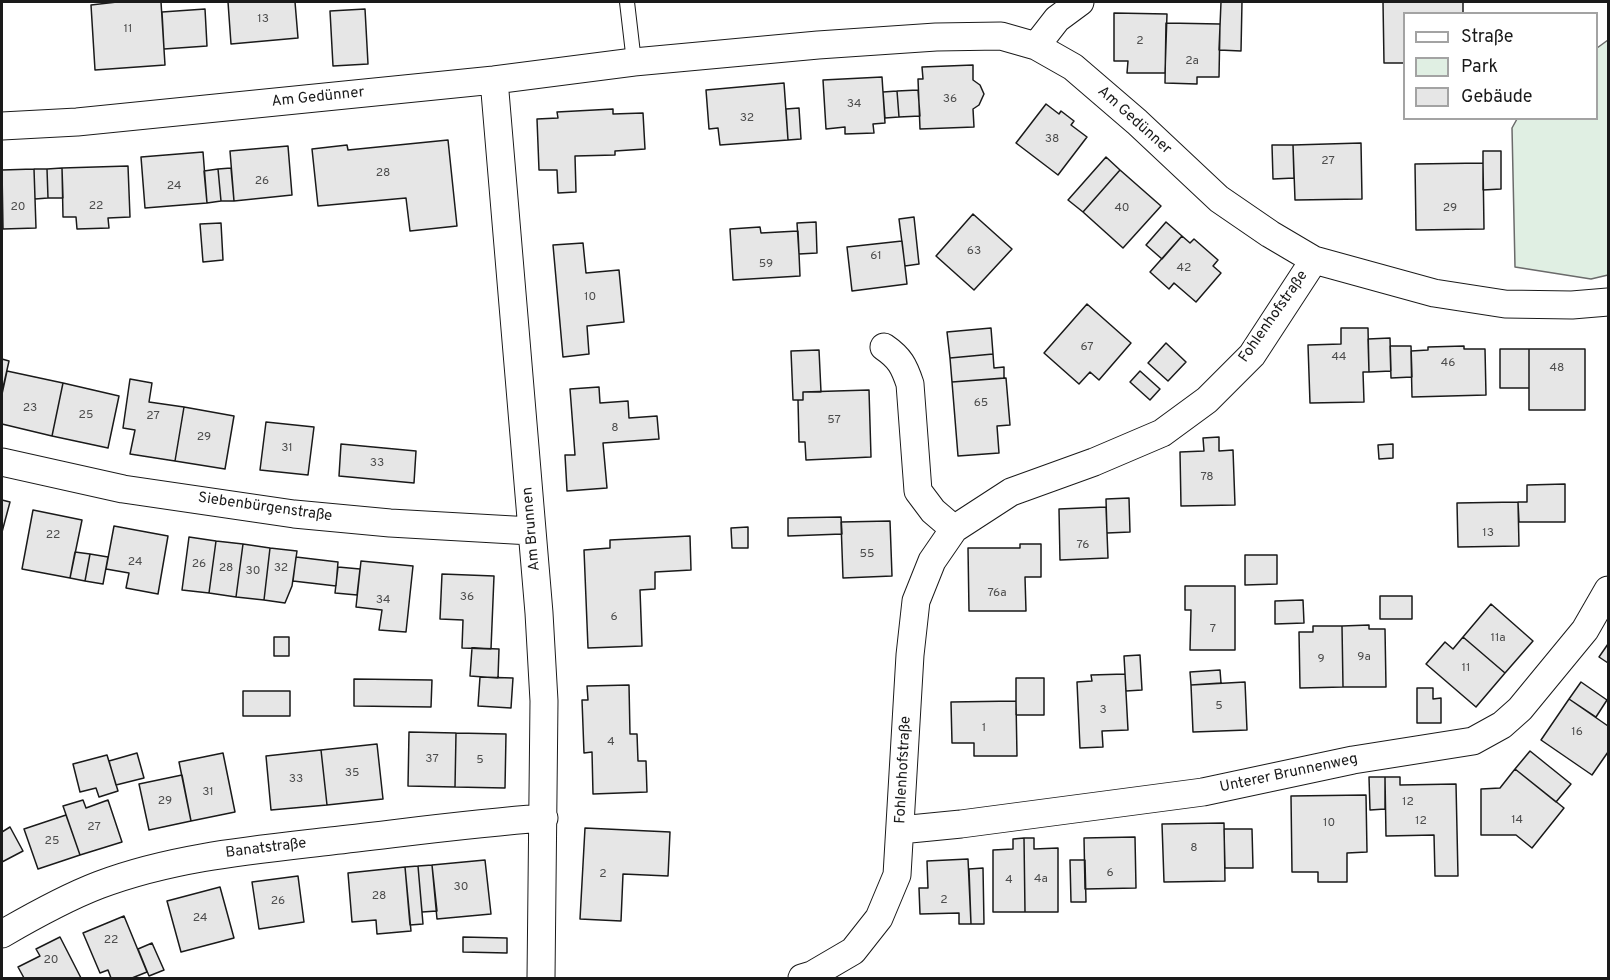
<!DOCTYPE html>
<meta charset="utf-8">
<style>
body{margin:0}
#map{position:relative;width:1610px;height:980px;overflow:hidden;background:#fff;font-family:Overpass,sans-serif}
canvas{display:block}
.frame{position:absolute;inset:0;border:3px solid #1a1a1a;pointer-events:none}
.legend{position:absolute;left:1403px;top:12px;width:195px;height:108px;box-sizing:border-box;background:#fff;border:2px solid #a3a3a3;margin:0;padding:8px 10px;list-style:none;font-size:18px;color:#1a1a1a}
.legend li{display:flex;align-items:center;gap:12px;height:30px}
.legend b{width:30px;border:2px solid #a3a3a3}
</style>
<div id="map">
<canvas width="1610" height="980"></canvas>
<div class="frame"></div>
<ul class="legend">
<li><b style="height:8px;background:#fff"></b>Straße</li>
<li><b style="height:16px;background:#e0efe3"></b>Park</li>
<li><b style="height:16px;background:#e6e6e6"></b>Gebäude</li>
</ul>
</div>
<script>
const g = document.querySelector('canvas').getContext('2d');
g.lineJoin = 'round';
function fillPath(path, color) {
  g.fillStyle = color;
  g.fill(path, 'evenodd');
}
function trace(path, color, width, dash) {
  g.strokeStyle = color;
  g.lineWidth = width;
  g.lineCap = dash ? 'butt' : 'round';
  g.setLineDash(dash || []);
  g.stroke(path);
}
function drawText(font, color, halo, rows, align = 'center') {
  g.font = font + ' Overpass,sans-serif';
  g.lineWidth = 4.5;
  g.setLineDash([]);
  g.textBaseline = 'middle';
  g.strokeStyle = halo;
  g.fillStyle = color;
  for (const [text, x, y, turn = 0] of rows) {
    g.save();
    g.translate(x, y);
    g.rotate((+turn || 0) * Math.PI / 180);
    g.textAlign = isNaN(turn) ? turn : align;
    if (halo) g.strokeText(text, 0, 0);
    g.fillText(text, 0, 0);
    g.restore();
  }
}
const green = new Path2D(`
 M1608,40V275L1591,279L1515,267L1512,128L1517,119L1596,118L1597,48Z`);
const building = new Path2D(`
 M117,2H161L165,65L95,70L91,5Z
 M228,2H295L298,38L231,44Z
 M1221,2H1242L1241,51L1219,50Z
 M1383,2H1463V14H1404V63H1384Z
 M205,9L207,46L164,49L162,12Z
 M365,9L368,64L333,66L330,11Z
 M1114,13L1167,14L1165,73H1127L1128,61H1114Z
 M1166,23L1220,24L1219,77H1197V84L1165,83Z
 M973,65V80L980,85L984,94L979,105L973,109L974,127L920,129L918,79H923L922,67Z
 M882,77L885,123L873,124L874,133L845,134V127L826,129L823,80Z
 M784,83L788,140L720,145L718,128L709,129L706,90Z
 M918,90L920,116L899,117L897,91Z
 M897,91L899,117L885,118L883,92Z
 M1046,104L1059,114L1061,111L1074,121L1071,125L1087,137L1058,175L1016,143Z
 M799,108L801,139L788,140L786,109Z
 M613,109V114L643,113L645,149L615,151V155L575,156L576,192L558,193L557,170H539L537,119L558,118L557,112Z
 M448,140L457,226L410,231L406,198L318,206L312,149L347,145L348,150Z
 M1361,143L1362,199L1295,200L1293,145Z
 M1272,145H1293L1294,178L1273,179Z
 M288,146L292,195L234,201L230,151Z
 M1483,151H1501V189L1483,190Z
 M203,152L207,203L145,208L141,157Z
 M1106,157L1120,170L1083,212L1068,200Z
 M1483,163L1484,229L1416,230L1415,164Z
 M128,166L130,217L108,218L109,228L77,229L76,217H63L62,168Z
 M62,168L63,198H48L47,169Z
 M231,168L234,201H221L218,169Z
 M34,169L36,228L3,229L2,170Z
 M34,169H47L48,198L35,199Z
 M218,169L221,201L207,203L204,171Z
 M1120,170L1161,206L1123,248L1083,212Z
 M973,214L1012,249L974,290L936,256Z
 M914,217L919,264L905,266L899,219Z
 M816,222L817,253L799,254L797,223Z
 M1166,222L1182,236L1162,259L1146,245Z
 M221,223L223,260L203,262L200,224Z
 M760,227L761,233L798,231L800,276L733,280L730,229Z
 M1182,236L1190,243L1194,239L1218,260L1213,266L1221,273L1196,302L1174,283L1169,289L1150,272Z
 M902,241L907,284L852,291L847,247Z
 M583,243L586,273L619,270L624,322L587,326L589,354L563,357L553,245Z
 M1087,304L1131,343L1099,380L1090,372L1079,384L1044,353Z
 M991,328L993,354L950,358L947,332Z
 M1341,328H1368L1369,372H1363L1364,402L1310,403L1308,345L1341,344Z
 M1390,338L1391,371L1369,372L1368,339Z
 M1166,343L1186,362L1168,381L1148,363Z
 M1390,346H1411L1412,377L1391,378Z
 M1464,346V349H1485L1486,395L1412,397L1411,351L1428,350V347Z
 M1500,349H1529V388H1500Z
 M1529,349H1585V410H1529Z
 M819,350L821,392H803V400H793L791,351Z
 M993,354L994,368L1004,367V378L952,382L950,358Z
 M2,359L9,361L2,392Z
 M7,371L63,383L52,436L2,424V394Z
 M1140,371L1160,389L1150,400L1130,382Z
 M1006,378L1010,425L997,426L999,453L958,456L952,382Z
 M130,379L152,383L149,402L184,407L175,461L130,454L135,430L123,428Z
 M63,383L119,396L108,448L52,436Z
 M599,387L600,403L628,401L629,418L657,416L659,439L603,443L607,488L567,491L565,455H575L570,389Z
 M869,390L871,457L806,460L805,442H799L798,400H803V392Z
 M184,407L234,416L225,469L175,461Z
 M266,422L314,427L308,475L260,470Z
 M1219,437V451L1233,450L1235,505L1181,506L1180,452L1204,451L1203,438Z
 M341,444L416,451L414,483L339,476Z
 M1393,444V458L1379,459L1378,445Z
 M1565,484V522H1519L1518,502H1527V485Z
 M1129,498L1130,532L1107,533L1106,499Z
 M2,500L10,502L2,532Z
 M1518,502L1519,546L1458,547L1457,503Z
 M1106,507L1108,558L1060,560L1059,509Z
 M33,510L82,520L70,578L22,569Z
 M841,517L842,534L788,536V518Z
 M890,521L892,576L843,578L841,522Z
 M114,526L168,536L158,594L126,588L129,573L106,569Z
 M748,527V548H732L731,528Z
 M690,536L691,570L655,572V589L640,590L642,646L588,648L584,550L610,548V540Z
 M189,537L216,541L209,593L182,590Z
 M216,541L243,544L236,597L209,593Z
 M243,544L270,548L264,600L236,597Z
 M1020,544H1041V577H1025L1026,611H969L968,548H1020Z
 M270,548L297,551L292,586L285,603L264,600Z
 M75,552L90,554L85,581L70,578Z
 M90,554L108,557L103,584L85,581Z
 M1245,555H1277V584L1245,585Z
 M296,557L338,562L336,586L293,581Z
 M361,561L413,566L406,632L379,630L382,610L356,607Z
 M338,567L360,569L357,595L335,593Z
 M442,574L494,576L491,649L462,648L463,620L440,619Z
 M1185,586H1235V650H1190L1191,610H1185Z
 M1380,596H1412V619H1380Z
 M1303,600L1304,623L1275,624V601Z
 M1491,604L1533,641L1505,673L1463,637Z
 M1369,625V629H1385L1386,687H1343L1342,626Z
 M1313,626H1342L1343,687L1300,688L1299,632H1313Z
 M274,637H289V656H274Z
 M1463,637L1505,673L1476,707L1426,664L1445,642L1453,649Z
 M1608,644V663L1599,657Z
 M472,648L499,649L498,678L470,676Z
 M1140,655L1142,690L1126,691L1124,656Z
 M1220,670L1221,683L1191,685L1190,672Z
 M1125,674L1128,730L1102,731L1103,747L1080,748L1077,682L1092,681L1091,675Z
 M480,677L513,678L511,708L478,706Z
 M1016,678H1044V715H1016Z
 M354,679L432,680L431,707L354,706Z
 M1245,682L1247,730L1193,732L1191,685Z
 M1581,682L1607,700L1596,717L1569,699Z
 M629,685L630,734H637L638,761H646L647,792L593,794L592,752L584,753L582,700H588L587,686Z
 M1417,688H1433V699L1441,698V723H1417Z
 M243,691H290V716H243Z
 M1569,699L1608,726V752L1592,775L1541,740Z
 M1016,701L1017,756H974V743H952L951,702Z
 M409,732L456,733L455,787L408,786Z
 M456,733L506,734L505,788L455,787Z
 M377,744L383,799L327,805L321,750Z
 M321,750L327,805L271,810L266,756Z
 M1530,751L1571,784L1556,802L1515,769Z
 M137,753L144,778L116,785L109,761Z
 M223,753L235,812L191,821L179,762Z
 M107,755L118,791L99,797L96,788L80,792L73,764Z
 M1515,769L1564,808L1532,848L1516,835H1481V789L1500,788Z
 M182,775L191,821L149,830L139,784Z
 M1369,777H1385V809L1370,810Z
 M1385,777H1400V785L1456,784L1458,876H1435L1434,835L1386,836Z
 M1366,795L1367,852L1347,853V882H1318V872H1292L1291,796Z
 M83,800L86,808L108,800L122,842L80,855L63,806Z
 M66,815L80,855L38,869L24,829Z
 M1224,823L1225,881L1164,882L1162,824Z
 M10,827L23,851L2,862V832Z
 M585,828L670,832L668,876L623,874L621,921L580,919Z
 M1224,829H1252L1253,868H1225Z
 M1135,837L1136,888L1085,889L1084,838Z
 M1024,838L1025,912H993V850L1013,849V839Z
 M1024,838H1034V849L1058,848V912H1025Z
 M968,859L971,924H959V913L920,914L919,888H928L927,861Z
 M485,860L491,914L437,919L432,865Z
 M1070,860H1085L1086,902H1071Z
 M432,865L437,911L422,912L418,866Z
 M418,866L423,924L410,925L405,867Z
 M405,867L411,931L377,934L376,920L352,922L348,873Z
 M983,868L984,924H971L969,869Z
 M298,876L304,922L259,929L252,882Z
 M220,887L234,938L181,952L167,901Z
 M124,916L147,972L132,978H111L108,970L100,973L83,933Z
 M60,937L81,978H24L18,967L40,956L36,949Z
 M463,937L507,938V953L463,952Z
 M152,943L164,970L149,976L138,949Z`);
const lane = new Path2D(`
 M627,2L634,62`);
const street = new Path2D(`
 M1036,46L1057,19L1080,2
 M494,80L539,613L544,701L541,978
 M2,126L77,122L494,80L634,62L818,45L936,37L1001,36L1036,46L1073,67L1137,122L1219,199L1270,234L1314,260L1434,293L1505,304L1572,305L1608,302
 M884,347C900,358 904,366 910,384L918,491L933,511L954,529
 M2,462L123,489L294,514L390,523L531,531
 M900,830L961,824L1203,792L1353,760L1473,741L1502,725L1520,709L1585,630L1608,590
 M2,934C33,916 65,898 99,885C173,857 253,850 331,841C402,833 473,823 544,818
 M802,978L812,975L853,951L879,918L897,875L910,655L916,601L932,561L954,529L1011,492L1094,462L1162,433L1207,400L1252,355L1314,260`);
const numberNames = [
 ["13",263,20],
 ["11",128,30],
 ["2",1140,42],
 ["2a",1192,62],
 ["36",950,100],
 ["34",854,105],
 ["32",747,119],
 ["38",1052,140],
 ["27",1328,162],
 ["28",383,174],
 ["26",262,182],
 ["24",174,187],
 ["22",96,207],
 ["20",18,208],
 ["40",1122,209],
 ["29",1450,209],
 ["63",974,252],
 ["61",876,257],
 ["59",766,265],
 ["42",1184,269],
 ["10",590,298],
 ["67",1087,348],
 ["44",1339,358],
 ["46",1448,364],
 ["48",1557,369],
 ["65",981,404],
 ["23",30,409],
 ["25",86,416],
 ["27",153,417],
 ["57",834,421],
 ["8",615,429],
 ["29",204,438],
 ["31",287,449],
 ["33",377,464],
 ["78",1207,478],
 ["13",1488,534],
 ["22",53,536],
 ["76",1083,546],
 ["55",867,555],
 ["24",135,563],
 ["26",199,565],
 ["28",226,569],
 ["32",281,569],
 ["30",253,572],
 ["76a",997,594],
 ["36",467,598],
 ["34",383,601],
 ["6",614,618],
 ["7",1213,630],
 ["11a",1498,639],
 ["9a",1364,658],
 ["9",1321,660],
 ["11",1466,669],
 ["5",1219,707],
 ["3",1103,711],
 ["1",984,729],
 ["16",1577,733],
 ["4",611,743],
 ["37",432,760],
 ["5",480,761],
 ["35",352,774],
 ["33",296,780],
 ["31",208,793],
 ["29",165,802],
 ["12",1408,803],
 ["14",1517,821],
 ["12",1421,822],
 ["10",1329,824],
 ["27",94,828],
 ["25",52,842],
 ["8",1194,849],
 ["6",1110,874],
 ["2",603,875],
 ["4a",1041,880],
 ["4",1009,881],
 ["30",461,888],
 ["28",379,897],
 ["2",944,901],
 ["26",278,902],
 ["24",200,919],
 ["22",111,941],
 ["20",51,961]
];
const streetNames = [
 ["Am Gedünner",318,98,-6],
 ["Am Gedünner",1134,121,42],
 ["Fohlenhofstraße",1274,317,-55],
 ["Siebenbürgenstraße",265,508,8],
 ["Am Brunnen",532,529,-95],
 ["Fohlenhofstraße",904,770,-87],
 ["Unterer Brunnenweg",1289,774,-12],
 ["Banatstraße",266,849,-7]
];
fillPath(green, '#e0efe3');
trace(green, '#6a6a6a', 1.5);
fillPath(building, '#e6e6e6');
trace(building, '#1a1a1a', 1.5);
trace(lane, '#1a1a1a', 16);
trace(street, '#1a1a1a', 29);
trace(lane, '#fff', 14);
trace(street, '#fff', 27);
drawText('12px', '#4d4d4d', null, numberNames);
drawText('15px', '#1a1a1a', '#fff', streetNames);
</script>
